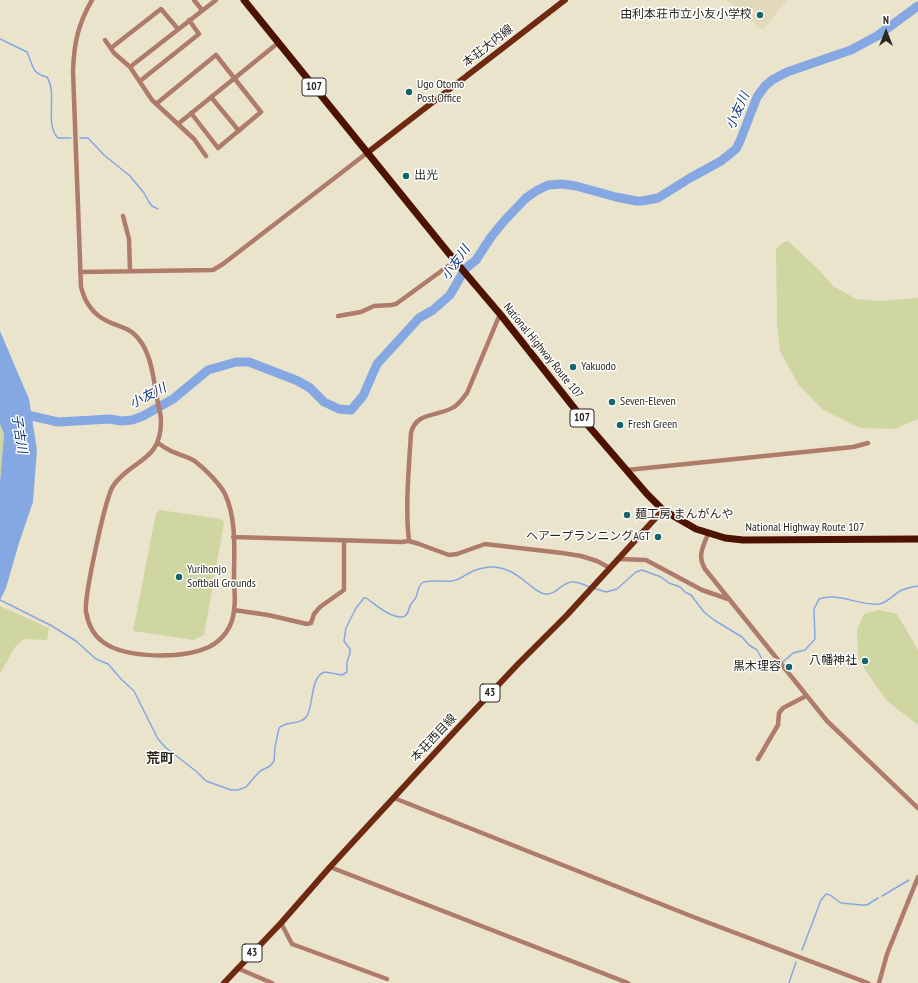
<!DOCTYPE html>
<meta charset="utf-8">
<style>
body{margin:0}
#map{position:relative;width:918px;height:983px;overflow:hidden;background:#ebe4cc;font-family:"PT Sans Narrow",sans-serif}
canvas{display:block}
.north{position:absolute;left:866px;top:12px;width:40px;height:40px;-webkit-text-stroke:3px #fff;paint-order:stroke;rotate:0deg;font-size:11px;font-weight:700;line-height:16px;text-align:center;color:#29271e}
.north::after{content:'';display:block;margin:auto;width:14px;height:18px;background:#29271e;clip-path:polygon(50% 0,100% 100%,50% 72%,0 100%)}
</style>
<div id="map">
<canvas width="918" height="983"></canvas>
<div class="north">N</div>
</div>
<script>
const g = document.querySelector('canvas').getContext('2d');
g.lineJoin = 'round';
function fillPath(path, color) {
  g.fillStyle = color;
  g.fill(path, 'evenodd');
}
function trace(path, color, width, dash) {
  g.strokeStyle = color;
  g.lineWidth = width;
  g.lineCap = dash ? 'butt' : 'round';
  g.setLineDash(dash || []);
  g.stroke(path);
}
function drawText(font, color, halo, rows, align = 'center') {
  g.font = font + ' "PT Sans Narrow","Noto Sans JP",sans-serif';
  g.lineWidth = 3;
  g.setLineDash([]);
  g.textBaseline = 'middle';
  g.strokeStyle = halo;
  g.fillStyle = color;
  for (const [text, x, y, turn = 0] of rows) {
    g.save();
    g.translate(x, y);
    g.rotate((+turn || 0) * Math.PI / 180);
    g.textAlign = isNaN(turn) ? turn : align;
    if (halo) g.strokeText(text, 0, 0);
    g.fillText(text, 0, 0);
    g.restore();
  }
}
const built = new Path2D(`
 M726,0H787L763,30Z`);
const green = new Path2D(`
 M788,241L820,271L833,286L856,299L878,301L918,298V419L894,429L860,428L823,410L798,384L780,351L777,324L776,249L782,243Z
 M0,424L4,434L0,482Z
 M160,510L222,519L224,524L204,635L193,640L133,631L156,513Z
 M0,606L49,628L47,640L24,639L15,647L0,674Z
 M879,610L897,614L918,650V725L886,700L858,659L857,630L864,614Z`);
const water = new Path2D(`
 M0,331L29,399L37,450L33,502L19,543L6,588L0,600V482L4,434L0,424Z`);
const stream = new Path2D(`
 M0,39L27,52C33,64 31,74 47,77C58,95 44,123 58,138H71
 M80,138H88L104,155L130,176L144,193L149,202L152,206L158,209
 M593,588L606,592L617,589L636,572L642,570L661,577L669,583L680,587L685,592L691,595L704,612L714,620L742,637L749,645L757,650L762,659L777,665
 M0,600L52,626L76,641L96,659L108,664L122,680L134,691L158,739L165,747L197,772L206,781L231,790H238L246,787L260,771L270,766L274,761L275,747L279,728C286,720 300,726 307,716C314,704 310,676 325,672L342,675L347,672V662L350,653V649L344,641L346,628L356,608L364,598H366C375,604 389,617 401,617C409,617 408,609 411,604C413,601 415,600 416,597C418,592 418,586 422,583C427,579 445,582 452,581C459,580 465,575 471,572C477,569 483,568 489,567C504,566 516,573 527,583C533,587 538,593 545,594C557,595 562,582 572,582C578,581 584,585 590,587
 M783,662L793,653L805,650L815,639L814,609L819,599C839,592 859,606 879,604C887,603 893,595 900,591C905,588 912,587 918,586
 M882,896L909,880
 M802,950L821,900L826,894L830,895L841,903L862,905H867L878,898
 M789,983L796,962`);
const river = new Path2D(`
 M0,405L27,415L58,422L110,419L121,421L132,420L143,416L173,399L208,370L236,362H249L298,381L310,388L324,402L339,409L351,410L363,396L377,364L419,318L433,310L450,295L465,269L476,260L491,237L504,221L526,198L536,191L548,185L562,184L576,186L616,197L636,201H642L658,198L690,178L721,161L736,149L740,141L757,97L765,86L772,80L787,72L851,50L877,36L918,6`);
const minor = new Path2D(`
 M92,0C78,24 74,43 73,71L81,287C85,303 93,315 109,322C117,326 126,327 133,333C151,348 153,376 157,398C158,405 161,413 161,421C161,463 131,459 113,486C105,499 84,597 86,612C88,623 93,635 103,642C126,659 183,659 209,647C223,640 233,626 234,610C236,600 234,589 234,579C234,551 237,520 225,494C220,484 205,469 196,462C190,457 179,455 171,451C167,449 162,446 158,443
 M194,0L202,10
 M105,40L114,53L130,67L152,100L194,139L206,156
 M111,48L161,9L178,29
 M130,67L216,0
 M140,81L199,34L189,20
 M211,97L239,131
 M156,104L216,55L261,112L218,148L191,113
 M178,124L278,43
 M123,216L129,239L130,271
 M80,272L213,270L223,264L367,153
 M338,316L361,312L374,306L391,305L396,304L455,261
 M627,470L853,447L868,443
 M708,534C703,547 697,556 705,569L827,721L918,808
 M233,537L402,542L409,541L419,544L449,555L457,554L485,544L562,553L581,556L597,561L610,568
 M409,541C405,507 409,467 411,433C416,411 439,417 454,407C459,404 463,398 467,393L500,314
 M619,559L646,560L702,590L728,599
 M234,610L268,615L307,624L311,623L314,614L320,607L344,590V541
 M758,759L778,725L779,713L783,708L806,696
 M394,798L696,918L868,983
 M330,867L628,983
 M281,923L292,944L387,979
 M237,968L272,983
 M879,983L887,954L918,877`);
const major = new Path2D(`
 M367,153L565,0
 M224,983L281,923L330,867L455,731L518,664L567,615L663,510`);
const highway = new Path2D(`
 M244,0L455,261L500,314L586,423L647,494L663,510L696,529L725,538L743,540L918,539`);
const markers = [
 [760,15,4,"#17656b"],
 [409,92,4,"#17656b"],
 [406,176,4,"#17656b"],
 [573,367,4,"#17656b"],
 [612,402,4,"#17656b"],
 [620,425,4,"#17656b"],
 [627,515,4,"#17656b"],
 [658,537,4,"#17656b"],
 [179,577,4,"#17656b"],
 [865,661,4,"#17656b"],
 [789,667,4,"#17656b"]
];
const shields = [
 [314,87,24],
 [582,418,24],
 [490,693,20],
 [252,953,20]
];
const shieldNames = [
 ["107",314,87],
 ["107",582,418],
 ["43",490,693],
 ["43",252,953]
];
const poiNames = [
 ["由利本荘市立小友小学校",752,15,"right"],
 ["Ugo Otomo",417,85],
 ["Post Office",417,99],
 ["出光",414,176],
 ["Yakuodo",581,367],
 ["Seven-Eleven",620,402],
 ["Fresh Green",628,425],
 ["麺工房 まんがんや",635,515],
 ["ヘアープランニングAGT",650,537,"right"],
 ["Yurihonjo",187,570],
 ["Softball Grounds",187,584],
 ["八幡神社",857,661,"right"],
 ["黒木理容",781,667,"right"]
];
const streetNames = [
 ["本荘大内線",488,46,-38],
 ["National Highway Route 107",543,351,51],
 ["National Highway Route 107",805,528],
 ["本荘西目線",434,738,-47]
];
const waterNames = [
 ["小友川",738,111,-66],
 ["小友川",456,263,-55],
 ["小友川",148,396,-27],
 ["子吉川",19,434,81]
];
const quarterNames = [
 ["荒町",160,759]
];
fillPath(built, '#e2d9ba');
fillPath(green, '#d0d6a2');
fillPath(water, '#85a7e2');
trace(stream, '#85a7e2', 1.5);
trace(river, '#85a7e2', 9);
trace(minor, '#af7b6b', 4.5);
trace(major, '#6f2911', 6);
trace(highway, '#4d1300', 7);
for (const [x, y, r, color] of markers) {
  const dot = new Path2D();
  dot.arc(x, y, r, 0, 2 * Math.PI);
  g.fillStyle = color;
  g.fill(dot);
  trace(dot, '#fff', 1.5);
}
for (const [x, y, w] of shields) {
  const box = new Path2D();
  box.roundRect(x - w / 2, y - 9, w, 18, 3);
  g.fillStyle = '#fff';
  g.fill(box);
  trace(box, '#29271e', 1);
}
drawText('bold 11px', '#29271e', null, shieldNames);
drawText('12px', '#29271e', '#fff', poiNames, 'left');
drawText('12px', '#29271e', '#fff', streetNames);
drawText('italic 13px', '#11377c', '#fff', waterNames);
drawText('bold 14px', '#29271e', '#fff', quarterNames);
</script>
